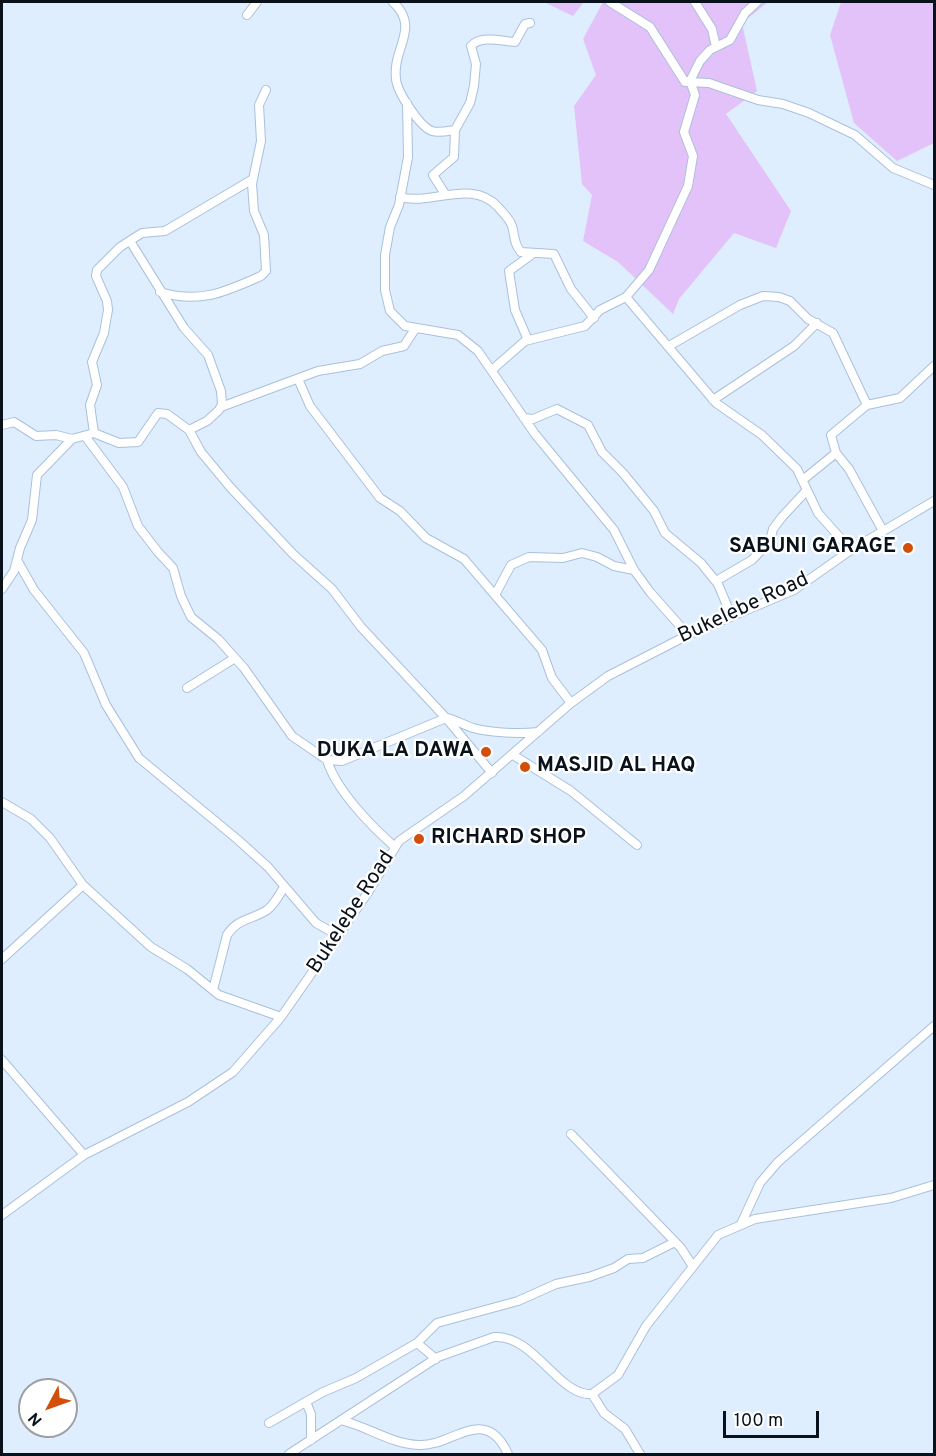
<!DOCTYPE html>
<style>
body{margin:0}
#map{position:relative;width:936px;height:1456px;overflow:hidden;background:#dfeeff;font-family:Overpass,sans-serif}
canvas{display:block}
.frame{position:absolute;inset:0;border:3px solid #09111a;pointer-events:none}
.north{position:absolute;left:18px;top:1378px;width:60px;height:60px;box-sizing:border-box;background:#fff;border:2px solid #9da0a3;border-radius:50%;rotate:229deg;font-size:16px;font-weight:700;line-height:24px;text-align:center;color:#09111a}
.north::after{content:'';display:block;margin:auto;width:21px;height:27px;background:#d34f09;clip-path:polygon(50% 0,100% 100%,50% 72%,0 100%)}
.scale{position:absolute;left:723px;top:1411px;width:96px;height:27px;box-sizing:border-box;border:3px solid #09111a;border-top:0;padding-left:8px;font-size:18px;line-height:21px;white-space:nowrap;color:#09111a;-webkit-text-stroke:4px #fff;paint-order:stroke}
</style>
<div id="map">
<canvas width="936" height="1456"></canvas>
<div class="frame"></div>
<div class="north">N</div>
<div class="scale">100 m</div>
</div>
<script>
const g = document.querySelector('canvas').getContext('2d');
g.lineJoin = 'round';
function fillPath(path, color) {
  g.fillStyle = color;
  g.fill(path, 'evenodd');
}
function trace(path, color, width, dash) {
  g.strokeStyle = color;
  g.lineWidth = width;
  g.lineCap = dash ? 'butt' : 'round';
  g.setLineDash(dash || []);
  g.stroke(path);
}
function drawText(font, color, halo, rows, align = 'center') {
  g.font = font + ' Overpass,sans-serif';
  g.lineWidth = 4.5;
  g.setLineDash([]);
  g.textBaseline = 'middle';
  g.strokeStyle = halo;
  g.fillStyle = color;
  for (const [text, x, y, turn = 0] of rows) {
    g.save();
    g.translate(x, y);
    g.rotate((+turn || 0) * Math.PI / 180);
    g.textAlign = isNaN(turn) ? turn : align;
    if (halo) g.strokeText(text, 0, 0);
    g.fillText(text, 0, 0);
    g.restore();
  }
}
const green = new Path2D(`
 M544,2H584L573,16Z
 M603,2H768L742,23L757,91L726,114L791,211L776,248L734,233L679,299L673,314L618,262L583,241L592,195L582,184L574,106L596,75L583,39Z
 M841,2H934V143L897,161L854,123L830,35Z`);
const minor = new Path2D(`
 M393,2C421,28 392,48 396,79C397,92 420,127 432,131C439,133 448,131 455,130
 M610,2L650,27L685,82L709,83L758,100L783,104L809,113L855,135L893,168L934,185
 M695,2L712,29L716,47
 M757,2L745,13L730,40L710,50L700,61L690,81L695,95L684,132L693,156L688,186L649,270L626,297L716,403L762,435L797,469L818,513L851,550
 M247,15L257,2
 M407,103L408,157L399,205L390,227L385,255V290L390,311L405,326L458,335L478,351L535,434L614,530L634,570L650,592L688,635
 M445,194L433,175L454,157L455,130L470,103L474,86L476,64L471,46C481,35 501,41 515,42L525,24L530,23
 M400,197C431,206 472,178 498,207C503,213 510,219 512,226C515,235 513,243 521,252L554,254L571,289L594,318
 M130,241L184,328L208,355L221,391L222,404L219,410L207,421L189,430
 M160,292C200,304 225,292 261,276L266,271L264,235L254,211L252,184L261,141L259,105L266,90
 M528,340L515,310L509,271L531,255
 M669,346L740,305L763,296L779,297L790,301L808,319L833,333L867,405
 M493,369L525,341L585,326L600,310L626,297
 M298,379L310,406L380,498L400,511L426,538L464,559L542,650L552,678L571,703
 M713,400L794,346L817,323
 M221,407L318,371L360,364L382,351L404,346L415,329
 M524,418L533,419L557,409L588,425L602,452L623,473L654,511L665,533L701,563L718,584L731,615
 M2,425L14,422L36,436L56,435L72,439L94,433L119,443L138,442L158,413L167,414L189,430L201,452L230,487L293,554L332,589L361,627L446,718L492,773
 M94,433L90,405L97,385L92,362L104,333L108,310L107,301L96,276L97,270L120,247L142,233L165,231L253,179
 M85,436L123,487L138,526L158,552L173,568L181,596L191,617L218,639L244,668L292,736L327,760L342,761L446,718C455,719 463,725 473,728C491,733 520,734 538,732
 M804,479L836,453
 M883,531L849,469L836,453L831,435L867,405L900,398L934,366
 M17,560L34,590L84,653L106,705L139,758L237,839L268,867L316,923L337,935
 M716,581L752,560L770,541L773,529L782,517L807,490
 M2,589L14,571L20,548L32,520L37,475L72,439
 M495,595L511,565L529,557L563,558L582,553L597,557L614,566L634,570
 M187,688L235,658
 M513,755L571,791L637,845
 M327,760C336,790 371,826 395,847
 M2,802L31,819L50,838L83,885L151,947L187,969L219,995L281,1017
 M2,959L83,885
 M213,990L227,935C238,918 252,920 267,910C274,905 280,894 284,887
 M2,1060L84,1155
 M571,1134L681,1248L692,1265
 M2,1215L84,1155L188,1102L233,1072L281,1017L367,894L399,841L464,796L571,703L608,676L688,635L794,590L851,550L934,501
 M741,1224L760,1183L778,1162L934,1026
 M417,1343L436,1359
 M592,1394L604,1413L625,1429L640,1454
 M306,1402L311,1414V1440
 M344,1421C370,1428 392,1444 419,1445C452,1447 485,1403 508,1454
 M269,1423L323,1392L356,1378L417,1343L437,1323L518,1301L556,1284L589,1277L614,1268L628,1259L643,1258L675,1242
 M289,1454L438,1357L494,1337C534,1334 559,1397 592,1394L618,1375L646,1326L718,1235L755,1219L891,1198L934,1185`);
const markers = [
 [908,548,6,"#d34f09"],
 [486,752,6,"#d34f09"],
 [525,767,6,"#d34f09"],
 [419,839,6,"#d34f09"]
];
const poiNames = [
 ["SABUNI GARAGE",896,548],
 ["DUKA LA DAWA",474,752],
 ["MASJID AL HAQ",537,767,"left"],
 ["RICHARD SHOP",431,839,"left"]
];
const streetNames = [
 ["Bukelebe Road",744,609,-25],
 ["Bukelebe Road",352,913,-57]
];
fillPath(green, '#e3c2f9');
trace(minor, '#a9c0db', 10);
trace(minor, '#fff', 8);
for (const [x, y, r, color] of markers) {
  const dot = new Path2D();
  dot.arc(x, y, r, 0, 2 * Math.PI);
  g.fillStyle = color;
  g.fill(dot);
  trace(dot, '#fff', 2);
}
drawText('bold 21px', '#09111a', '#fff', poiNames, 'right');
drawText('21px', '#09111a', '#fff', streetNames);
</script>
